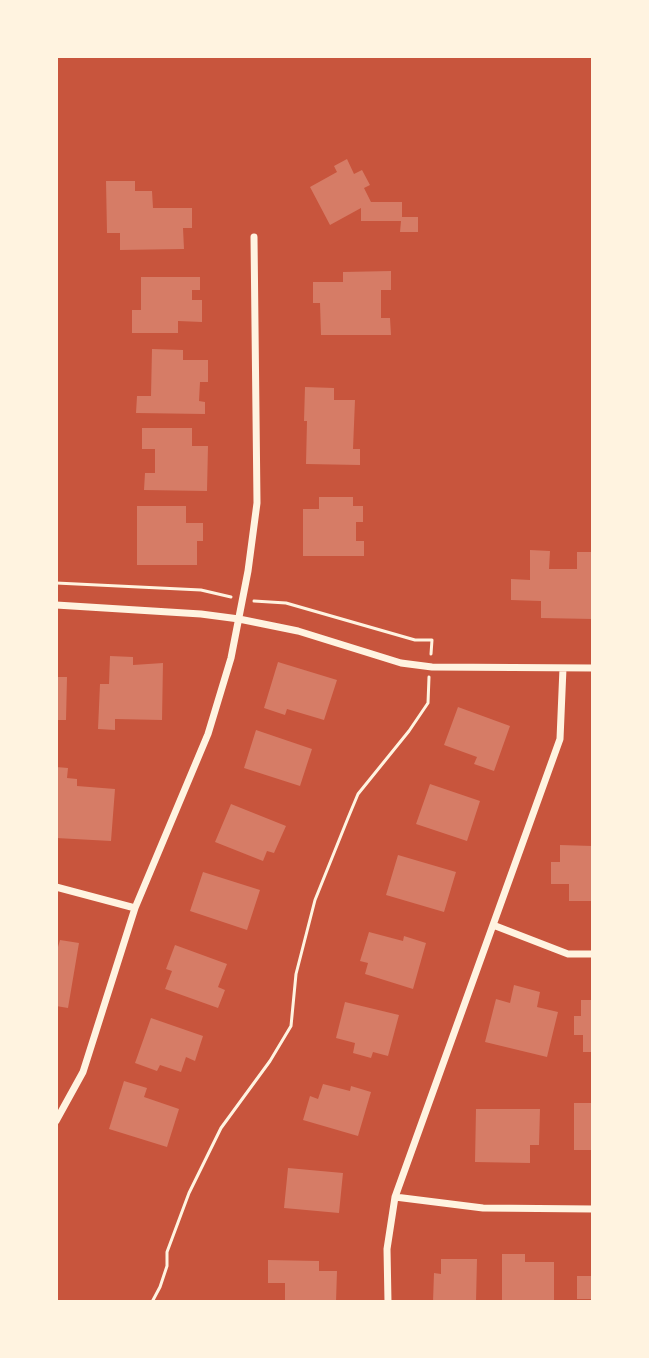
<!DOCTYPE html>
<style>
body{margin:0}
#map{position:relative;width:649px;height:1358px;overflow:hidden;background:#c8553d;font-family:Lato,sans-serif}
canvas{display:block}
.frame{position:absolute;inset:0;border:58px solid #fff3e0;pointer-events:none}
</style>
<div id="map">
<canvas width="649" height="1358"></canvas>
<div class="frame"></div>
</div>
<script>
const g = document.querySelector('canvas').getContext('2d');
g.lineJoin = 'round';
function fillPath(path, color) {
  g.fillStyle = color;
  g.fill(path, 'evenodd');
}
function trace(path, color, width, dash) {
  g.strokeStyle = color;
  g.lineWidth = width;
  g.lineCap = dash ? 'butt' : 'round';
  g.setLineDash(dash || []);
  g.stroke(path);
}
const building = new Path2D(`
 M347,159L354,174L362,170L370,185L364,188L371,202H402V217H418V232H400L401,221H361V208L330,225L310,187L337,172L334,166Z
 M106,181H135V191H152L153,208H192V228H183L184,249L120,250V233H107Z
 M391,271V290H381V318H390L391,335H321L320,303H313V282H343V272Z
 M141,277H200V290H192V300H202V322L178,321V333H132V310H141Z
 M152,349L183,350V360H208V382H200L199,401L205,402V414L136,413L137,396H151Z
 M305,387L334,388V400H355L353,449H360V465L306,464L307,421H304Z
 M142,428H192V446H208L207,491L144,490L145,473H155V449H142Z
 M319,497H353V506H363V522H356V541H364V556H303V509H319Z
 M137,506H186V523H203V541H197V565H137Z
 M530,550L550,551L549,569H577V552H593V619L541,618V601L511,600V579L530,580Z
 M110,656L133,657V665L163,663L162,720L115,719V730L98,729L100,684H109Z
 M278,662L337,680L324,720L287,709L285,715L264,708Z
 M56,677H67L66,720H56Z
 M458,707L510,726L494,771L474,764L477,757L444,745Z
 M256,730L312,749L300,786L244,768Z
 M56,767L68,768L67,778L77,779V786L115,789L111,841L56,838Z
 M430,784L480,801L467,841L416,824Z
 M231,804L286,826L274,853L267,851L263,861L215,842Z
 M560,845L593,846V901H569V884H551V862H560Z
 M398,855L456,872L444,912L386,895Z
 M203,872L260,890L247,930L190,911Z
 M369,932L403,941L404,936L426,943L413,989L365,974L368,963L360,961Z
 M60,940L79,943L68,1008L56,1006V954Z
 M175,945L227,964L218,987L225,990L218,1008L165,989L172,971L166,969Z
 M514,985L540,992L537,1007L558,1012L547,1057L485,1042L496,999L510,1003Z
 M581,1000H593V1052H583V1035H574V1016H581Z
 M345,1002L399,1015L388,1056L373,1052L371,1058L353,1053L355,1043L336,1038Z
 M151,1018L203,1036L195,1061L186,1057L181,1072L160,1065L157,1071L135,1063Z
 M124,1081L147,1088L144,1097L179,1109L167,1147L109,1129Z
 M323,1084L350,1091L351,1086L371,1092L358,1136L303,1120L310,1096L318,1099Z
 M574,1103H593V1150H574Z
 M476,1109H540L539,1145H530V1163L475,1162Z
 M288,1168L343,1173L339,1213L284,1208Z
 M502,1254H525V1262H554V1302H502Z
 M441,1259H477L476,1302H433L434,1273L441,1274Z
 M268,1260L319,1261V1271H337L336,1302H285V1283H268Z
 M577,1276H593V1299H577Z`);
const path = new Path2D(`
 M56,583L201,590L231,597
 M254,601L286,603L415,640H432L431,654
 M152,1302L160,1287L167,1266V1252L189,1193L221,1128L270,1061L291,1026L296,974L315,900L348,818L358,794L409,731L428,703L429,677`);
const minor = new Path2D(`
 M56,605L201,614L239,619L298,631L401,663L432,667L593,668
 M56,887L135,908
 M493,925L568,954H593
 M56,1121L83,1072L135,908L208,734L231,658L248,571L257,503L254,237
 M395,1197L483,1208L593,1209
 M388,1302L387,1249L395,1197L560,739L563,668`);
fillPath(building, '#d67c66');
trace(path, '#fff3e0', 3);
trace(minor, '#fff3e0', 7);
</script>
